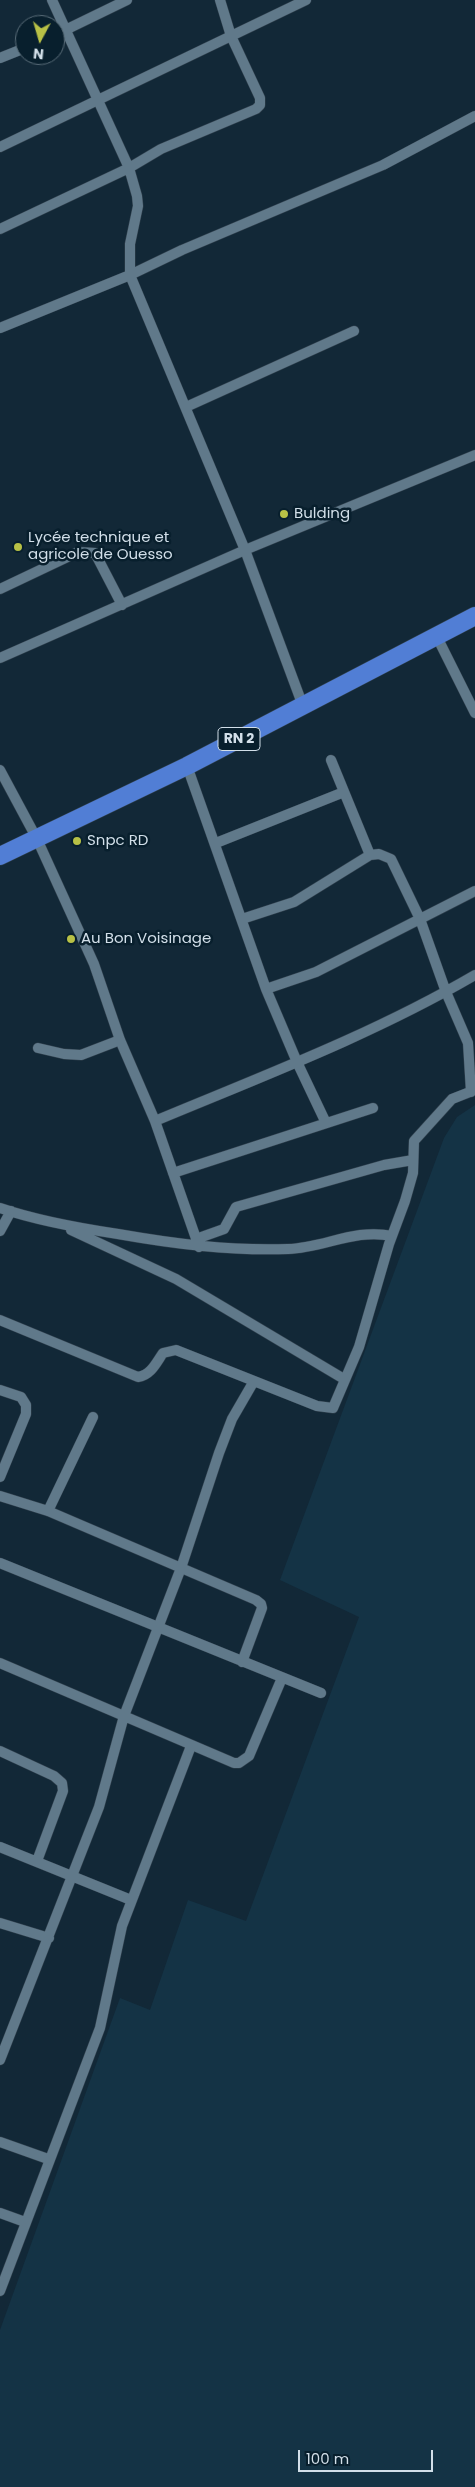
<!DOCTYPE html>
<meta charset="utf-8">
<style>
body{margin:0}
#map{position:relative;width:475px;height:2487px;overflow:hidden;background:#122837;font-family:Poppins,sans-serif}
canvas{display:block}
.north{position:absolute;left:15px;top:15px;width:50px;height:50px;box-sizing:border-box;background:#081f2d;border:1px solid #596c78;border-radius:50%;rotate:186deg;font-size:14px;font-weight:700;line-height:20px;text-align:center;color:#d2dfe9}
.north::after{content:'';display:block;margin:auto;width:18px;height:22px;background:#b8c146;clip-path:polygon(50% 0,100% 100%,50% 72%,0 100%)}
.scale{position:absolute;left:298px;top:2450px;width:135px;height:22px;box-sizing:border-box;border:2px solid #d2dfe9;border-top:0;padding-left:6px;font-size:15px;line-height:18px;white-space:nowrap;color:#d2dfe9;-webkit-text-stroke:4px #081f2d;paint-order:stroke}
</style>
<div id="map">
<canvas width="475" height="2487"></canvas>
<div class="north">N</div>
<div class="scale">100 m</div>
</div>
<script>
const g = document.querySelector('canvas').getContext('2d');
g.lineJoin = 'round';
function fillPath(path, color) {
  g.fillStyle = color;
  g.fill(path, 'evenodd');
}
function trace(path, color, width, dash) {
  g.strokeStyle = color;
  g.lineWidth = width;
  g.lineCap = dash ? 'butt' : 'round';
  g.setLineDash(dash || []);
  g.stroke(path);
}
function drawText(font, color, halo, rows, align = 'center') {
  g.font = font + ' Poppins,sans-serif';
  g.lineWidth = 5;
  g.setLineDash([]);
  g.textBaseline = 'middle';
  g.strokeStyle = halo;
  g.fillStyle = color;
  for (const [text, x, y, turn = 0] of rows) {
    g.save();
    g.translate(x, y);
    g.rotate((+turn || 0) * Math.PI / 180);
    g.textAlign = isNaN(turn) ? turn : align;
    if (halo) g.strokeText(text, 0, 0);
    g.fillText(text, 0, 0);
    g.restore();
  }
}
const built = new Path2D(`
 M475,1105V2487H0V2330L120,1998L150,2010L188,1900L246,1921L359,1617L280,1580L444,1138L457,1117Z`);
const minor = new Path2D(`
 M52,0L129,168L137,196L138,206L130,244V275L245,550L303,706
 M55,35L127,0
 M0,58L25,48
 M0,147L306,0
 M0,229L129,168L161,149L256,109L260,105V98L231,36L220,0
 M0,328L130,275L182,250L383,165L475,116
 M186,407L354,331
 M0,589L78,552L95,553L122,605
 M436,635L475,713
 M0,658L245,550L475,455
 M331,760L370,855
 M187,766L266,989L297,1062L326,1123
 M0,770L37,839L94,964L120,1040L155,1121L199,1247
 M216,843L344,792
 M242,919L294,902L370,855L379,854L391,859L420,919L446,992L468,1043L471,1092
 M266,989L316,972L475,891
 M38,1048L64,1054L81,1055L120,1040
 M155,1121C263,1076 374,1034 475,975
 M173,1173L373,1108
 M0,1208C38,1221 78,1228 118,1234C175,1244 230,1251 288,1249C324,1248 355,1228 392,1236
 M71,1230L176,1279L344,1379
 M0,1231L11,1211
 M196,1239L224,1229L236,1207L384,1165L413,1160
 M0,1320L138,1377C151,1375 156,1363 163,1353L176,1350L317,1406L333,1408L359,1347L389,1244L405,1201L413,1173L414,1141L452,1099L475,1090
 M0,1390L21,1397L26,1405V1414L0,1477
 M0,1496L48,1511L256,1600L261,1604L262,1608L242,1662
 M48,1511L93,1417
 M0,1563L321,1693
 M0,1663L234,1763H239L249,1756L282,1678
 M0,1751L54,1776L62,1783L63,1791L37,1861
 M0,1847L131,1900
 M0,1923L49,1938
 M0,2060L99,1807L124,1716L181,1568L219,1453L232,1419L254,1381
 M0,2142L48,2159
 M0,2213L25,2222
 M0,2291L100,2028L122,1926L191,1746`);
const trunk = new Path2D(`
 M0,856L187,766L475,616`);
const markers = [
 [284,514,5,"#b8c146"],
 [18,547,5,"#b8c146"],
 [77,841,5,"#b8c146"],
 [71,939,5,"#b8c146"]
];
const shields = [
 [239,739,42]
];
const shieldNames = [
 ["RN 2",239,739]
];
const poiNames = [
 ["Bulding",294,514],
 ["Lycée technique et",28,538],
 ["agricole de Ouesso",28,555],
 ["Snpc RD",87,841],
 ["Au Bon Voisinage",81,939]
];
fillPath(built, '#143345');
trace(minor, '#32424f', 11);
trace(trunk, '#32424f', 19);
trace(minor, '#60798a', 10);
trace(trunk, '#517ed5', 18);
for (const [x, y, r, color] of markers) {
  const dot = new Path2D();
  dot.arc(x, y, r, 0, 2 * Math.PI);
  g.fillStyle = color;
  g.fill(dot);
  trace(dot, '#081f2d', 2);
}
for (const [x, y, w] of shields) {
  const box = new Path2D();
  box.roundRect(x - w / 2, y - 11.5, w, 23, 4);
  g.fillStyle = '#081f2d';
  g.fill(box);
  trace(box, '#d2dfe9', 1);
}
drawText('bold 14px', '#d2dfe9', null, shieldNames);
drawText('15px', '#d2dfe9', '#081f2d', poiNames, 'left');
</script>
